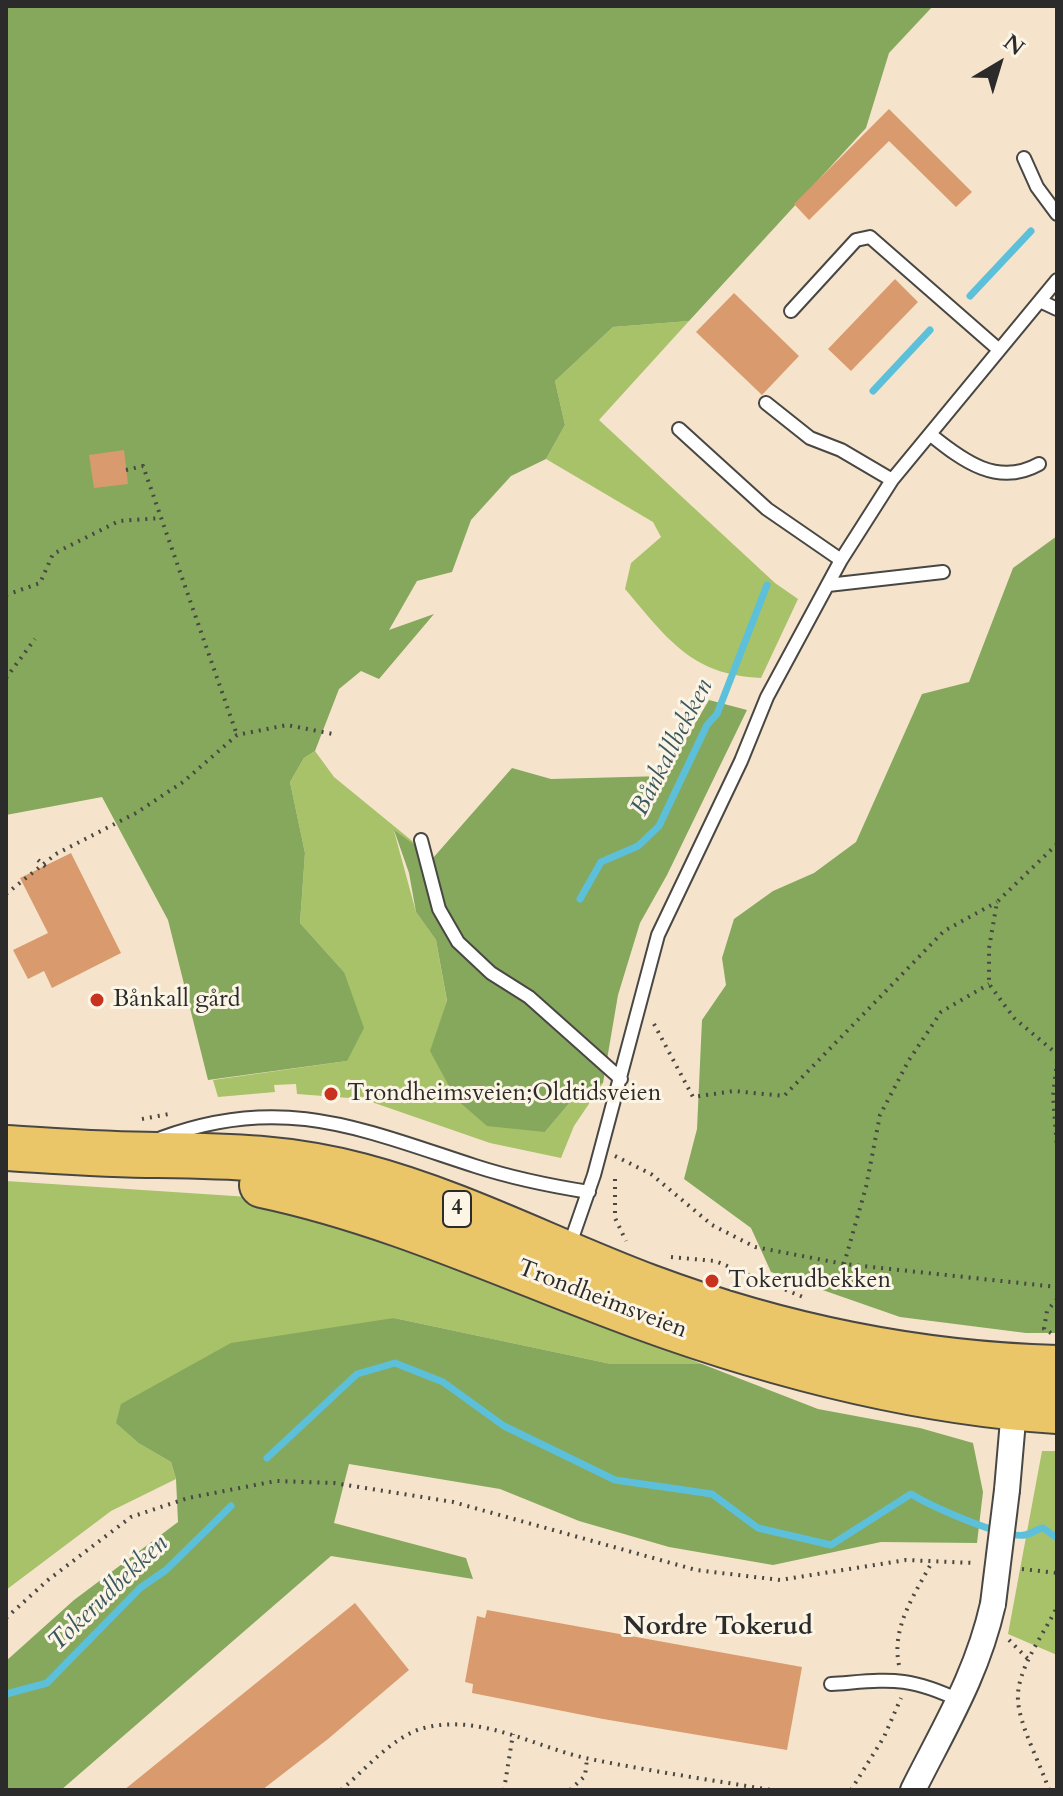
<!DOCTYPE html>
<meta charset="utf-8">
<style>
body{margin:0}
#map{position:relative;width:1063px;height:1796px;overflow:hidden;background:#f5e4cb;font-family:Cardo,serif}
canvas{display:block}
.frame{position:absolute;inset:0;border:8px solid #2b2b2b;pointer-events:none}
.north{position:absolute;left:959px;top:24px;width:80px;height:80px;-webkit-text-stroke:6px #fcf5e5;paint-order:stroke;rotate:38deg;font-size:22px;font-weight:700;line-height:32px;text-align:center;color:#2b2b2b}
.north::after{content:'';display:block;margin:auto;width:28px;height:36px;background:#2b2b2b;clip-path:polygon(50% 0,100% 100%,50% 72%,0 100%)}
</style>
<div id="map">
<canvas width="1063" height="1796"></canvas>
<div class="frame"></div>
<div class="north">N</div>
</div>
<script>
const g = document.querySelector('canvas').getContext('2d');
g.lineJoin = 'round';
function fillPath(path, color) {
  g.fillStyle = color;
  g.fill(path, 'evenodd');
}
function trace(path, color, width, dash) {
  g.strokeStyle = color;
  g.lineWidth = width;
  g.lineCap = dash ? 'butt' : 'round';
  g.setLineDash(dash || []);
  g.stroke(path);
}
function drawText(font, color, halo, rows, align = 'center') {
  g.font = font + ' Cardo,serif';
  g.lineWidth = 6;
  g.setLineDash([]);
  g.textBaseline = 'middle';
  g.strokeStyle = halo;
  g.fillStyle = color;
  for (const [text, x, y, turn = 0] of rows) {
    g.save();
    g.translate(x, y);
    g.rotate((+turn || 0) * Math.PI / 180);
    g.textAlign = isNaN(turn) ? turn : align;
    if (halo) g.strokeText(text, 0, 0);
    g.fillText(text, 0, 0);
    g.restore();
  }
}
const green = new Path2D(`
 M689,321L599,420L775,583L798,599L761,678C691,675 667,638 625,589L631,563L661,537L653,522L546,459L565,425L555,381L613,327Z
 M315,751L334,777L433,858L394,831L416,912L436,940L447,1002L431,1051L545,1132L577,1094L603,1083L574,1126L561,1158L490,1143L363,1099L297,1094L296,1084L274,1085L275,1092L218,1097L213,1080L347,1061L344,972L300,923L305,853L290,782L304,758Z
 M6,1181L249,1197L452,1263L702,1364H611L394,1318L140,1444L171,1462L176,1479L111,1511L6,1590Z
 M1042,1451H1057V1655L1008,1634Z`);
const forest = new Path2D(`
 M6,6H933L889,53L866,128L689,321L613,327L555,381L565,425L546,459L511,476L471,520L452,572L417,581L389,630L434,614L379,679L361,671L339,689L315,751L304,758L290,782L305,853L300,923L344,972L364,1028L347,1061L208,1080L168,920L102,797L6,815Z
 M1057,536V1333H1026L900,1317L771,1272L751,1228L684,1179L697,1129L702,1020L726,985L722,958L734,919L773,891L814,873L856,842L922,694L969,682L1013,568Z
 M709,700L747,710L667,875L640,923L618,995L603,1083L577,1094L545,1132L487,1126L456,1099L430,1051L447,1001L436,940L416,912L409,873L394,830L433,858L512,768L551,779L664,776Z
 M394,1318L611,1364H702L818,1409L920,1428L973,1443L983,1492L977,1543L881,1542L773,1565L669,1547L579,1521L500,1489L349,1464L334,1523L466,1558L473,1579L331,1556L61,1790H6V1661L74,1600L178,1522L176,1479L171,1462L140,1444L116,1423L121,1404L231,1343Z`);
const stream = new Path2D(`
 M970,296L1031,231
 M873,391L930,330
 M580,899L601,862L638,846L659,826L707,725L717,714L767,585
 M267,1458L357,1374L395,1363L443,1382L504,1426L615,1480L712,1494L758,1528L831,1545L911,1494C931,1506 1003,1539 1025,1535C1031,1534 1037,1529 1043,1528L1057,1538
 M6,1694L47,1683L140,1588L166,1570L231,1506`);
const building = new Path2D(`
 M889,109L972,192L956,207L889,141L809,220L794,204Z
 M895,279L918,302L851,371L828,349Z
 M734,293L799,356L762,395L696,332Z
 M124,450L128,484L94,488L89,455Z
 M71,853L121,953L52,988L44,971L28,979L13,950L48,933L20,878Z
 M355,1603L409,1670L328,1739L262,1790H124Z
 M487,1610L802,1667L787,1750L603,1719L472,1693L473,1684L465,1682L477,1616L485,1618Z`);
const path = new Path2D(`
 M126,470L143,466L237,735
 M6,595L40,583L53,554L119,521L161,518
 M6,678L35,639
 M1057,844L997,902L989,948V984L1014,1018L1057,1054
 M6,894L56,854L136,813L183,782L237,735L287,725L333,734
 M654,1024L693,1097L734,1091L784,1096L944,931L997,902
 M1057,1061L1053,1096L1057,1148
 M142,1119L169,1114
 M615,1156L651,1174L712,1225L755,1247L844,1264L1057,1287
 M615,1179V1218L626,1241
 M671,1257L715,1261L803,1297
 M844,1264L866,1187L880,1115L909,1060L941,1012L989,984
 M1051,1333L1044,1329L1047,1311L1057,1299
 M1022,1569L1057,1573
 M6,1618L48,1580L131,1517L188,1498L276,1481L334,1483L453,1502L696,1570L780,1580L906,1560L974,1563
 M1009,1640L1030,1661
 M899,1665C891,1627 915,1594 932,1562
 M341,1790C365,1770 393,1736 424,1728C481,1713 536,1748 590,1759C650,1771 711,1780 771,1790
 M504,1790L513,1734
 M570,1790L585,1776L587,1759
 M851,1790L884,1737L901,1698
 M1049,1790C1041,1765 1019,1725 1018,1700C1016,1670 1044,1634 1057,1607`);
const lane = new Path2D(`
 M1024,158L1037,187L1057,214
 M1040,301L1057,309
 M791,311L856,240L870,237L998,349
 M766,403L810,438L841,450L892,480
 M679,429L767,509L841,560
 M931,435C963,461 998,487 1039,464
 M828,585L943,572
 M421,840L439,909L458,942L491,973L529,997L621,1079
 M161,1138C282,1093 361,1129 475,1166C512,1178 551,1186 589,1192
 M569,1247L594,1175L658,935L741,761L767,697L841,560L892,480L1057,280
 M831,1684C890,1680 906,1675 961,1701`);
const street = new Path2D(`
 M1007,1490L1015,1397
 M913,1790C945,1726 977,1675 993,1604`);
const highway = new Path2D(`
 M6,1148C56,1151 107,1155 157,1155C231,1156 288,1157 361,1176C460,1202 553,1251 649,1287C780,1336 917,1364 1057,1368
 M262,1185C394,1213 513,1270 639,1316C773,1365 914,1402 1057,1411`);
const pathBridge = new Path2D(`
 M38,860L49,870`);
const streetBridge = new Path2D(`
 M993,1604L1007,1490`);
const markers = [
 [97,1000,8,"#c8321e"],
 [331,1094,8,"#c8321e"],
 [712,1281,8,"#c8321e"]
];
const shields = [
 [457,1209,28]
];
const shieldNames = [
 ["4",457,1209]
];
const poiNames = [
 ["Bånkall gård",113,1000],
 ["Trondheimsveien;Oldtidsveien",347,1094],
 ["Tokerudbekken",728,1281]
];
const streetNames = [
 ["Trondheimsveien",602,1300,21]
];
const waterNames = [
 ["Bånkallbekken",673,748,-63],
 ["Tokerudbekken",109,1594,-44]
];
const neighbourhoodNames = [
 ["Nordre Tokerud",718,1628]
];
fillPath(green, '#a7c268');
fillPath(forest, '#85a85c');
trace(stream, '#5dc0db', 7);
fillPath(building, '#d99b6e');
trace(lane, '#494743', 16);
trace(street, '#494743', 28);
trace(highway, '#494743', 48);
trace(path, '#494743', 4, [2, 6]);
trace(lane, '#fff', 12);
trace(street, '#fff', 24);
trace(highway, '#eac669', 44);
trace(streetBridge, '#494743', 28, []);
trace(pathBridge, '#494743', 4, [2, 6]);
trace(streetBridge, '#fff', 24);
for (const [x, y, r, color] of markers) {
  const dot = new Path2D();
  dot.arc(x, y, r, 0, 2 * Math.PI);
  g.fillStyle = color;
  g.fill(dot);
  trace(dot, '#fcf5e5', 3);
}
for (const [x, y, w] of shields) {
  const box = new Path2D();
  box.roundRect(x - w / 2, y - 18, w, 36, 6);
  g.fillStyle = '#fcf5e5';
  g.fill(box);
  trace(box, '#2b2b2b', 2);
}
drawText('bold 22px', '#2b2b2b', null, shieldNames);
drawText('24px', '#2b2b2b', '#fcf5e5', poiNames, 'left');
drawText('24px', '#2b2b2b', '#fcf5e5', streetNames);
drawText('italic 26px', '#3a5860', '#fcf5e5', waterNames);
drawText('bold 26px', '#2b2b2b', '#fcf5e5', neighbourhoodNames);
</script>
